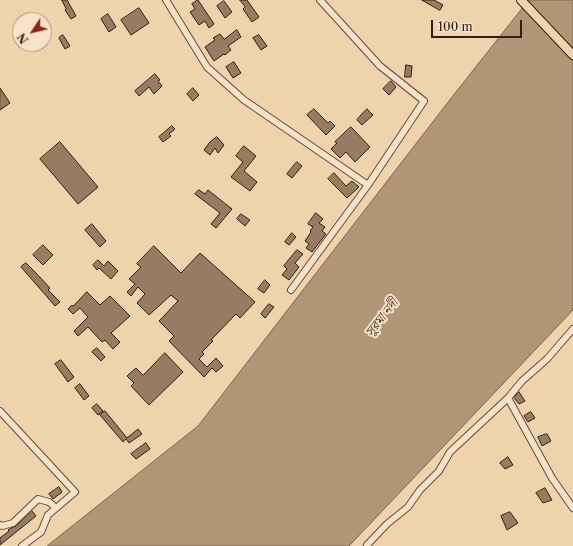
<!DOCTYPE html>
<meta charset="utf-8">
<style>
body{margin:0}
#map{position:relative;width:573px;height:546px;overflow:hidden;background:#efd3ac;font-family:"Libre Caslon Text",serif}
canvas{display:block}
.north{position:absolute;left:12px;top:12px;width:40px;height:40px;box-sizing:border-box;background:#f5e2c9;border:1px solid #a8937f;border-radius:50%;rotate:235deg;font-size:11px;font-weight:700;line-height:16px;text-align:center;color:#351d0f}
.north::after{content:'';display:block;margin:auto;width:14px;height:18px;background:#8f2418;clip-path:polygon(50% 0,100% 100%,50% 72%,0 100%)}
.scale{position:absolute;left:431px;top:20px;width:91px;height:18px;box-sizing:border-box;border:2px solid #351d0f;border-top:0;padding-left:5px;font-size:12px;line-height:14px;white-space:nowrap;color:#351d0f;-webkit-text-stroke:3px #f5e2c9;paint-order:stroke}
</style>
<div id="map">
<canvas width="573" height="546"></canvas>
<div class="north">N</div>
<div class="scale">100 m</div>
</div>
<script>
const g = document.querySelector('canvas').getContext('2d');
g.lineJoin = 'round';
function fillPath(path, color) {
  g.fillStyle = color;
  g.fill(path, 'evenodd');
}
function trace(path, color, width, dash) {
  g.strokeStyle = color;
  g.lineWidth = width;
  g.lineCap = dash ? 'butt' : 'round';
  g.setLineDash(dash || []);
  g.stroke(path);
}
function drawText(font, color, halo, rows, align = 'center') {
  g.font = font + ' "Libre Caslon Text","Noto Serif Bengali",serif';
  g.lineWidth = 4;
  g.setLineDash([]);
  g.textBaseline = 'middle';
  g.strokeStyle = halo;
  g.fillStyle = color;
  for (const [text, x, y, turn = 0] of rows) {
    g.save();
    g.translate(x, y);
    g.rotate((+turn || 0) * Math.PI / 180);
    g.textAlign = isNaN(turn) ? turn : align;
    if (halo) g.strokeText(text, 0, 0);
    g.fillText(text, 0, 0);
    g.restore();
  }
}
const water = new Path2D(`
 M529,0H573V310L349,546H47L198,426L452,97Z`);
const building = new Path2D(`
 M62,0H67L76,16L71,19L65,10L66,9Z
 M198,0L214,24L209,28L205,21L199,25L190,12L195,9L192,4Z
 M240,0H247L259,17L252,22L243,9L245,7Z
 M422,0H434L443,5L440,10Z
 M224,1L232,12L225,18L217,6Z
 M139,8L149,23L131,35L121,20Z
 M108,14L116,27L109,32L101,19Z
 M237,30L241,37L228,46L231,50L225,55L224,54L214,61L205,47L215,40L213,38L220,34L224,39Z
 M63,35L70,46L65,49L59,38Z
 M259,35L267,46L261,50L253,38Z
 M234,62L241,73L233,78L226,67Z
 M406,65L412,66L411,77H405Z
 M155,74L160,80L158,81L162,86L154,94L149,87L139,96L135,91Z
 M391,81L396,87L389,95L383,89Z
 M0,88L10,103L0,110Z
 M193,88L199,95L193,101L187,94Z
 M314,109L328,123L330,121L335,126L326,135L307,115Z
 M367,109L373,115L362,125L357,120Z
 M172,126L175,129L169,134L171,136L163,142L159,137Z
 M351,127L370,147L355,162L346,152L340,158L331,149L337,143L335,142Z
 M217,137L224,145L218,153L215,148L210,155L204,150L210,142Z
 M60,142L98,187L78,204L40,159Z
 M244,146L256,156L244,171L257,182L250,191L231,177L243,162L236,156Z
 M297,162L302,166L292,178L287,174Z
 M334,173L346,186L352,181L359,187L347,198L328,179Z
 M199,190L205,194L208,190L232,209L216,228L211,224L220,213L195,194Z
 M316,213L323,219L319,223L325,227L322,231L326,234L312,252L306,248L309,244L305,241L311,232L310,231L313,227L308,224Z
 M241,214L250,220L245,226L237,219Z
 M92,224L106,241L100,247L85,230Z
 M292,233L296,237L289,245L285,242Z
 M43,245L53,255L43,265L33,255Z
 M154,246L181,273L200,253L255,302L240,318L236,314L211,340L213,341L202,352L204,354L199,359L207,367L216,358L223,366L216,372L212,368L204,377L169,341L174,336L159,321L178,301L171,295L149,315L137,303L145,294L138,287L131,296L127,292L135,284L129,279L141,267L137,264Z
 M297,250L303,254L295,263L299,267L289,280L282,275L287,269L284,266Z
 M98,260L104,266L108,261L118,271L111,279L99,268L97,270L93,265Z
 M26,263L35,272L50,288L48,290L60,302L55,306L21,267Z
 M265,280L270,285L264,293L258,289Z
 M87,292L100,305L110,296L130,316L111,333L120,342L113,349L105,340L102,342L88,327L78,336L74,331L88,317L80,308L73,314L68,309L72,305L73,306Z
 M269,304L274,307L265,318L261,314Z
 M97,348L105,357L101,361L92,352Z
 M165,353L183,372L149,405L131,386L134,383L127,376L136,368L143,375Z
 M61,360L74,377L68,382L55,364Z
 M80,384L89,396L84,400L75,388Z
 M519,392L525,401L519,404L514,398Z
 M97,404L103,411L98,415L92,408Z
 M105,411L127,438L138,429L142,434L129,443L126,439L123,442L100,415Z
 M531,412L535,418L528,422L524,416Z
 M547,434L551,441L542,446L538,437Z
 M146,443L150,449L136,459L131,454Z
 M508,457L513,465L505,469L500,463Z
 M59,487L62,492L53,499L49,494Z
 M545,488L552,500L543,503L536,493Z
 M32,511L36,516L0,545V538L9,531L8,530L11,528L16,526Z
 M510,512L518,523L507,530L501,516Z`);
const minor = new Path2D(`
 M166,0L207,67L244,100L368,185
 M291,290L368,185L424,101L380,66L320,0
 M508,398L552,478L573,508
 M0,411L75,492L48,515L41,532L22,546
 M0,525L2,526L13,523L38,499L49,502L56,508
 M367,545L387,524L408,507L420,490L439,471L450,452L508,398L522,381L547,359L573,329`);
const major = new Path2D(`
 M521,0L573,55`);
const waterNames = [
 ["সুরমা নদী",382,318,-52]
];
fillPath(water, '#b09577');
trace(water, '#7f654d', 1);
fillPath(building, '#967c61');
trace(building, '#351d0f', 1);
trace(minor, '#644a36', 8);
trace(major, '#351d0f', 10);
trace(minor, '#f5e2c9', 6);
trace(major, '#efd3ac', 8);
drawText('italic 13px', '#604733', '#f5e2c9', waterNames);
</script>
